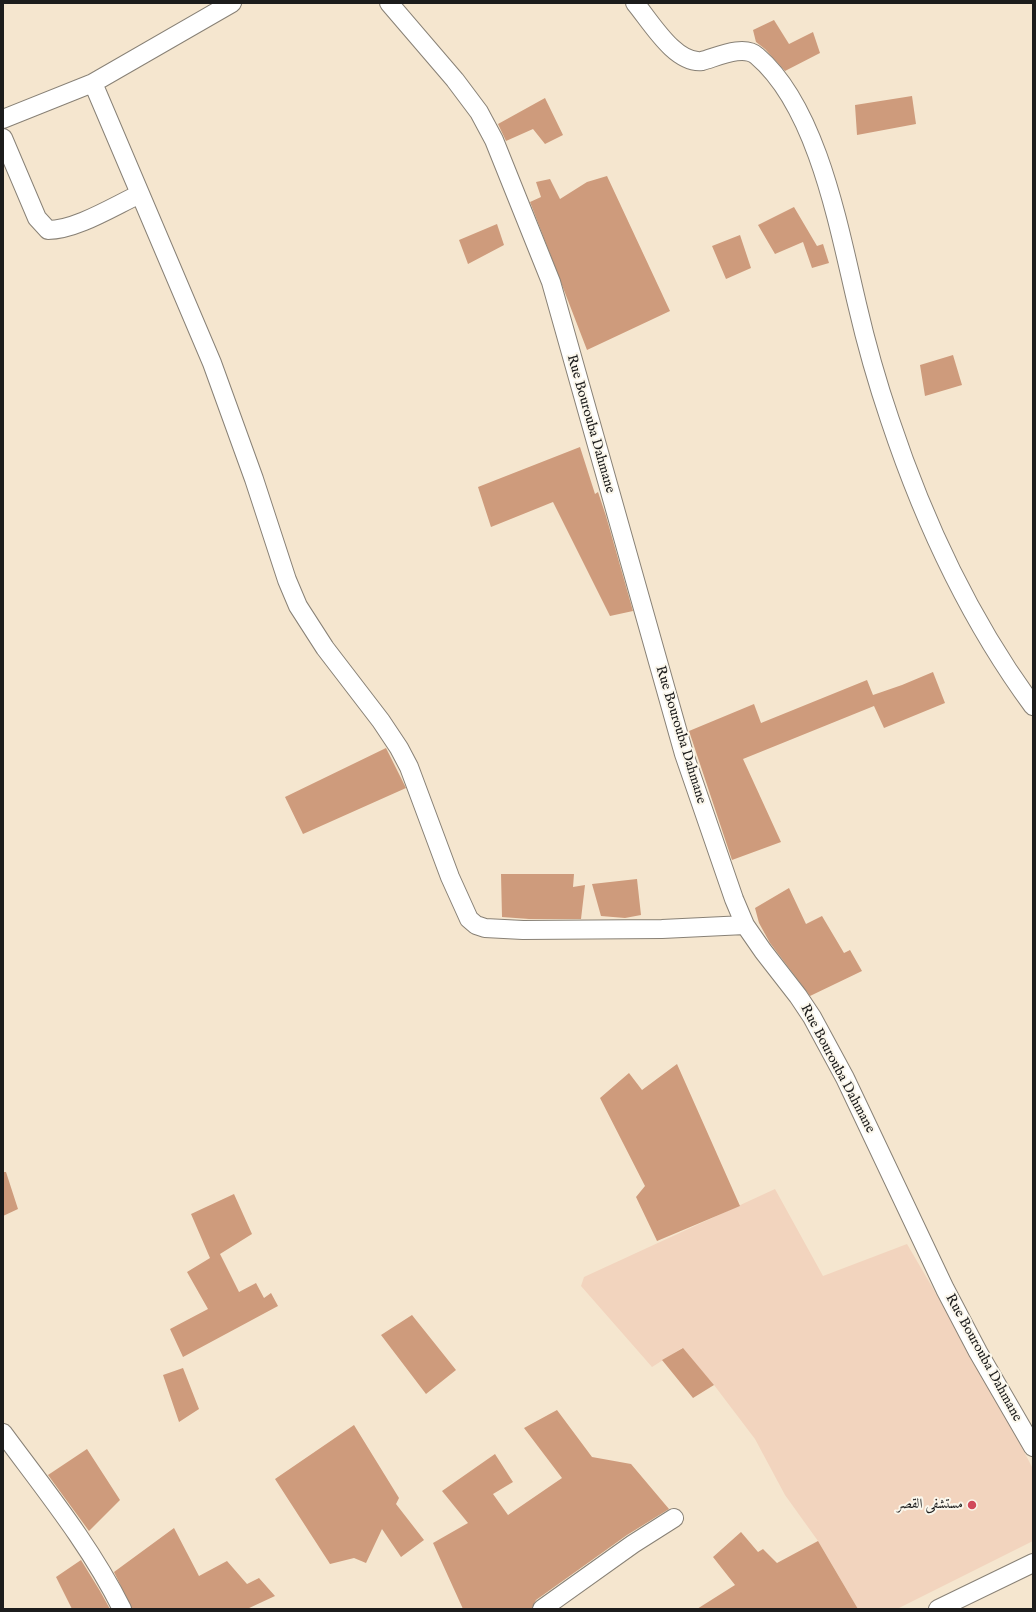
<!DOCTYPE html>
<meta charset="utf-8">
<style>
body{margin:0}
#map{position:relative;width:1036px;height:1612px;overflow:hidden;background:#f5e6cf;font-family:"IM FELL English",serif}
canvas{display:block}
.frame{position:absolute;inset:0;border:4px solid #1c1c1c;pointer-events:none}
</style>
<div id="map">
<canvas width="1036" height="1612"></canvas>
<div class="frame"></div>
</div>
<script>
const g = document.querySelector('canvas').getContext('2d');
g.lineJoin = 'round';
function fillPath(path, color) {
  g.fillStyle = color;
  g.fill(path, 'evenodd');
}
function trace(path, color, width, dash) {
  g.strokeStyle = color;
  g.lineWidth = width;
  g.lineCap = dash ? 'butt' : 'round';
  g.setLineDash(dash || []);
  g.stroke(path);
}
function drawText(font, color, halo, rows, align = 'center') {
  g.font = font + ' "IM FELL English",Amiri,serif';
  g.lineWidth = 4;
  g.setLineDash([]);
  g.textBaseline = 'middle';
  g.strokeStyle = halo;
  g.fillStyle = color;
  for (const [text, x, y, turn = 0] of rows) {
    g.save();
    g.translate(x, y);
    g.rotate((+turn || 0) * Math.PI / 180);
    g.textAlign = isNaN(turn) ? turn : align;
    if (halo) g.strokeText(text, 0, 0);
    g.fillText(text, 0, 0);
    g.restore();
  }
}
const built = new Path2D(`
 M775,1189L823,1276L907,1244L993,1391L1033,1469V1541L897,1609H858L818,1541L785,1495L755,1439L714,1385L682,1348L652,1367L581,1286L584,1277Z`);
const building = new Path2D(`
 M774,20L789,44L813,32L820,53L785,71L765,49L756,42L753,30Z
 M912,96L916,124L857,135L855,105Z
 M545,98L563,135L545,144L533,129L506,141L498,124Z
 M607,176L670,311L587,350L530,202L541,197L536,182L550,179L560,199L587,182Z
 M794,207L817,246L823,244L829,263L812,268L803,242L775,254L758,225Z
 M497,224L504,245L468,264L459,240Z
 M740,235L751,268L726,279L712,246Z
 M953,355L962,385L925,396L920,365Z
 M580,447L595,494L598,492L606,516L633,611L610,616L553,502L491,527L478,487Z
 M933,672L945,703L884,728L874,706L743,759L781,842L732,860L689,731L754,704L761,723L867,680L873,695L902,685Z
 M386,748L406,788L303,834L285,797Z
 M501,874H574L573,887L585,885L581,919H529L502,917Z
 M637,879L641,915L625,918L601,916L592,884Z
 M789,888L806,924L822,916L844,953L850,950L862,971L810,996L770,943L759,923L755,908Z
 M677,1064L740,1206L657,1241L636,1197L645,1186L600,1098L629,1073L642,1090Z
 M3,1172H6L18,1209L3,1216Z
 M234,1194L252,1234L220,1254L239,1292L256,1283L264,1298L271,1293L278,1306L183,1357L170,1329L208,1309L187,1272L210,1258L191,1214Z
 M412,1315L456,1370L426,1394L381,1335Z
 M683,1348L714,1385L693,1398L662,1360Z
 M183,1368L199,1409L179,1422L163,1375Z
 M557,1410L592,1457L631,1464L669,1509L627,1535L536,1600L532,1608L463,1609L433,1543L468,1523L442,1491L495,1454L513,1482L493,1494L508,1515L562,1478L524,1428Z
 M354,1425L399,1498L396,1504L424,1540L401,1557L382,1529L366,1563L354,1558L330,1564L275,1479Z
 M87,1449L120,1500L89,1531L48,1475Z
 M174,1528L199,1576L227,1561L247,1584L259,1578L275,1596L247,1609H132L114,1572Z
 M741,1532L758,1552L763,1549L777,1563L818,1541L858,1609H697L735,1585L713,1557Z
 M81,1560L100,1591L110,1609H72L56,1577Z`);
const minor = new Path2D(`
 M389,3L455,80L479,112L494,140L551,282L684,754L734,899L745,925L763,951L798,996L812,1017L845,1078L945,1289L978,1352L1033,1447
 M635,3C651,22 675,64 702,61C717,57 744,44 757,56C818,108 839,229 857,304C866,343 877,382 890,420C924,522 969,619 1033,706
 M93,83L212,363L254,479L287,580L298,606L325,648L381,721L399,748L409,767L450,877L469,919L476,925L485,928L523,930L662,929L745,925
 M3,119L93,83L232,3
 M3,138L37,218L48,230C76,230 114,206 140,194
 M3,1433C45,1490 90,1545 122,1609
 M542,1609L633,1544L674,1518
 M938,1609L1033,1563`);
const markers = [
 [972,1505,5,"#d1495b"]
];
const streetNames = [
 ["Rue Bourouba Dahmane",590,424,74],
 ["Rue Bourouba Dahmane",680,735,73],
 ["Rue Bourouba Dahmane",837,1069,62],
 ["Rue Bourouba Dahmane",983,1358,61]
];
const poiNames = [
 ["مستشفى القصر",963,1505]
];
fillPath(built, '#f2d4be');
fillPath(building, '#ce9b7c');
trace(minor, '#888176', 20);
trace(minor, '#fff', 18);
for (const [x, y, r, color] of markers) {
  const dot = new Path2D();
  dot.arc(x, y, r, 0, 2 * Math.PI);
  g.fillStyle = color;
  g.fill(dot);
  trace(dot, '#fbf7ec', 1.5);
}
drawText('14px', '#1c1c1c', '#fbf7ec', streetNames);
drawText('14px', '#1c1c1c', '#fbf7ec', poiNames, 'right');
</script>
